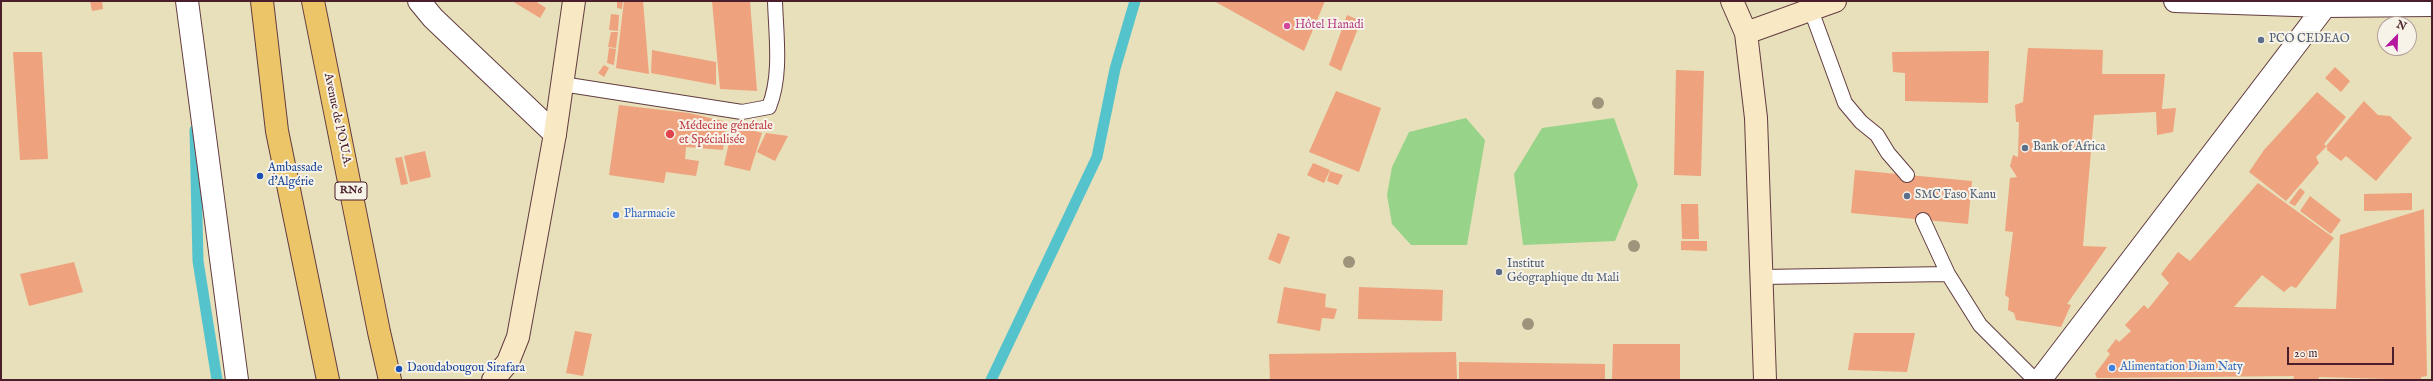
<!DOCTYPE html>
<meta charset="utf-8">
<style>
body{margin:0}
#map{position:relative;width:2433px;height:381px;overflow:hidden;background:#e7e0ba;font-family:"IM FELL English",serif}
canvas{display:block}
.frame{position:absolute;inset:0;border:2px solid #4a1f2b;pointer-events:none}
.north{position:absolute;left:2377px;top:16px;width:40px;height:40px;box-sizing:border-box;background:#f7f3e8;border:1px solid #b29e9c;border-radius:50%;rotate:23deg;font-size:11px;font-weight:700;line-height:16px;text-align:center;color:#4a1f2b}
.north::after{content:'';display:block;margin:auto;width:14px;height:18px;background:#b5179e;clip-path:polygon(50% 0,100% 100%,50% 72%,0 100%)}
.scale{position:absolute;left:2287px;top:347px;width:107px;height:18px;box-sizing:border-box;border:2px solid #4a1f2b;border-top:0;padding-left:5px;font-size:12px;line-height:14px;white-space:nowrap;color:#4a1f2b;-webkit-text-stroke:3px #f7f3e8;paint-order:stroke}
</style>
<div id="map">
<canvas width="2433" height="381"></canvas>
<div class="frame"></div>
<div class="north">N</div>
<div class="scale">20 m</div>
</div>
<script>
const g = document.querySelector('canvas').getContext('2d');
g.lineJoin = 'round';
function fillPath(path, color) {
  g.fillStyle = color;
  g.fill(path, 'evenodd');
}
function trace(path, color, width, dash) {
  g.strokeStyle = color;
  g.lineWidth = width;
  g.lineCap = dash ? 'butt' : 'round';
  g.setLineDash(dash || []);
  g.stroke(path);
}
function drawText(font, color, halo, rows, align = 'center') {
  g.font = font + ' "IM FELL English",serif';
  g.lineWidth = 4;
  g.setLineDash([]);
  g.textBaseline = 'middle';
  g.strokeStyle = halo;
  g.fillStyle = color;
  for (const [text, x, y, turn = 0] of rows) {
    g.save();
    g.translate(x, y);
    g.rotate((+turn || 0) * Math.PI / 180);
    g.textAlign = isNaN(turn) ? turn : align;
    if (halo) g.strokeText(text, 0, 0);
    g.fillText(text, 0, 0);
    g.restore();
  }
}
const green = new Path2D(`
 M1466,118L1485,140L1467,245H1411L1392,224L1387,195L1392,167L1409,132Z
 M1614,118L1638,185L1615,241L1523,245L1514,174L1542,128Z`);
const stream = new Path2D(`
 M195,130L198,261L217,380
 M991,380L1097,157L1115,69L1135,1`);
const building = new Path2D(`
 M90,1H102L103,9L92,11Z
 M512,1H535L546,8L540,18Z
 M617,1H623L622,9L617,8Z
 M624,1H643L649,74L616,68Z
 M712,1H750L757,91L720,89Z
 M1214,1H1325L1304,51Z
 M611,14L619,15L618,31L609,30Z
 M1347,15L1361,21L1341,71L1329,65Z
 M611,32H618L616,48L608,47Z
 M609,48L616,49L614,65L607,63Z
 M2028,48L2103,50L2102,74H2165L2162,109L2176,108L2173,132L2157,135L2156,112L2094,115L2083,246L2107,247L2067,304L2071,305L2061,327L2016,320L2014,313L2008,310L2009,298L2005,295L2013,232L2005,231L2010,178L2017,177L2010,166L2013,155L2018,157L2019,122H2016L2015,105L2023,102Z
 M652,50L716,62V85L651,73Z
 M1989,51L1988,103L1905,101V73L1893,72L1892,52Z
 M13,52H42L48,159L20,160Z
 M604,65L609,68L604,77L598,73Z
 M2335,67L2350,81L2341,92L2325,78Z
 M1676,70L1704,71L1701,176L1674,175Z
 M1336,91L1381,108L1359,172L1309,152Z
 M2317,92L2346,117L2324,144L2326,146L2364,101L2378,115L2390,116L2412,138L2376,181L2346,156L2341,161L2327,150V146L2316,157L2319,163L2286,201L2249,172L2264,150Z
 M619,105L689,113L727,122L723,150L686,147L685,159L699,161L696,176L666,172L664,183L609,175Z
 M733,125L762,133L750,171L724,165Z
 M766,133L788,136L775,161L757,152Z
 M425,151L431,177L410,182L404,156Z
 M402,157L408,184L401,185L395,158Z
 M1313,163L1330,170L1324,183L1307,175Z
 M1855,170L1972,181L1968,224L1851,213Z
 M1330,171L1343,175L1338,185L1327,181Z
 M2258,183L2334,238L2296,288L2291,286L2284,292L2262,275L2234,307L2336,309L2340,235L2424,209L2427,376L2421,377V380L2319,377L2318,380H2293L2294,376L2097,378L2095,374L2110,354L2107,351L2116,339L2119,342L2131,331L2125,325L2144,305L2148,309L2169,283L2161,274L2178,252L2190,261Z
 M2300,188L2305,192L2295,206L2289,203Z
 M2412,193V210L2364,211V194Z
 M2310,196L2341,220L2331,234L2300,211Z
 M1681,204H1698L1699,239H1682Z
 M1278,233L1290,237L1280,264L1268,259Z
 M1681,241H1707V251L1681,250Z
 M74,262L83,292L29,306L20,274Z
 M1284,287L1326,294L1325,307L1337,309L1334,319L1322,318L1320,331L1277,323Z
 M1359,287L1443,290L1442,321L1358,319Z
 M575,331L592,334L583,376L566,373Z
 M1854,333H1915L1907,372L1848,370Z
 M1613,344H1680V380H1612Z
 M1456,352L1457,380H1270L1269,354Z
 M1459,362L1605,364V380H1459Z`);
const lane = new Path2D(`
 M1811,10L1845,103L1861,122L1877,135L1888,153L1907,175
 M562,84L742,112L769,107C782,75 776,35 775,1
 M1923,220L1948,274L1980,325L2035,380
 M1762,277L1948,274`);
const street = new Path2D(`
 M187,1L237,380
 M419,1L433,18L555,134
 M2175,1L2325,6L2432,5
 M2040,380L2329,1`);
const secondary = new Path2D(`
 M1732,1L1746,33L1756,118L1765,380
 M1746,33L1835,1
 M493,380L508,362L518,337L555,134L574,1`);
const highway = new Path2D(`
 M262,1L277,131L328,380
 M313,1L379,332L390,380`);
const trees = [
 [1598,103],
 [1634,246],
 [1349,262],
 [1528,324]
];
const markers = [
 [1287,26,4,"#d1479c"],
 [2261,40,4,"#5c6f8a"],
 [670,134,5,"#e0444e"],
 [2025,148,4,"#5c6f8a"],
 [260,176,4,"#1a4fb4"],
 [1907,196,4,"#5c6f8a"],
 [616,215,4,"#3f7fe0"],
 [1499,272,4,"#5c6f8a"],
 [2112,368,4,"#3f7fe0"],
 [399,369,4,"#1a4fb4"]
];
const shields = [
 [351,191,32]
];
const shieldNames = [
 ["RN6",351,191]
];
const hotelNames = [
 ["Hôtel Hanadi",1295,26]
];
const serviceNames = [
 ["PCO CEDEAO",2269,40],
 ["Bank of Africa",2033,148],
 ["SMC Faso Kanu",1915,196],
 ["Institut",1507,265],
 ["Géographique du Mali",1507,279]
];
const streetNames = [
 ["Avenue de l'O.U.A.",337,120,78]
];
const healthNames = [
 ["Médecine générale",679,127],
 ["et Spécialisée",679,141]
];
const transitNames = [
 ["Ambassade",268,169],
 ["d'Algérie",268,183],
 ["Daoudabougou Sirafara",407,369]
];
const shopNames = [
 ["Pharmacie",624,215],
 ["Alimentation Diam Naty",2120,368]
];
fillPath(green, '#97d388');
trace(stream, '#55c3cb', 11);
fillPath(building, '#eea27e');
trace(lane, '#623c40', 16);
trace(street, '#623c40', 24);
trace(secondary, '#623c40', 24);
trace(highway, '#623c40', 24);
trace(lane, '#fff', 14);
trace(street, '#fff', 22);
trace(secondary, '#f8e8c3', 22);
trace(highway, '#edc569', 22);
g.fillStyle = '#9d947b';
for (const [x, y] of trees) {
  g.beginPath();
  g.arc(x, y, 6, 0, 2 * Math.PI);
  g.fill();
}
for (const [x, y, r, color] of markers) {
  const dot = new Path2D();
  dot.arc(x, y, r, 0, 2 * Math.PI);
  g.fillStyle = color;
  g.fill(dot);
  trace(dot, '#f7f3e8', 1.5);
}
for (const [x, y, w] of shields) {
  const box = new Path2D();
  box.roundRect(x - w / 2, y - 9, w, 18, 3);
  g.fillStyle = '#f7f3e8';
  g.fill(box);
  trace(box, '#4a1f2b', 1);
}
drawText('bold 11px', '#4a1f2b', null, shieldNames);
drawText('12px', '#b23c85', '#f7f3e8', hotelNames, 'left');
drawText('12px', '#4e5e75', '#f7f3e8', serviceNames, 'left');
drawText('12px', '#4a1f2b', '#f7f3e8', streetNames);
drawText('12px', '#be3a42', '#f7f3e8', healthNames, 'left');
drawText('12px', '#164399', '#f7f3e8', transitNames, 'left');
drawText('12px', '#366cbe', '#f7f3e8', shopNames, 'left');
</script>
